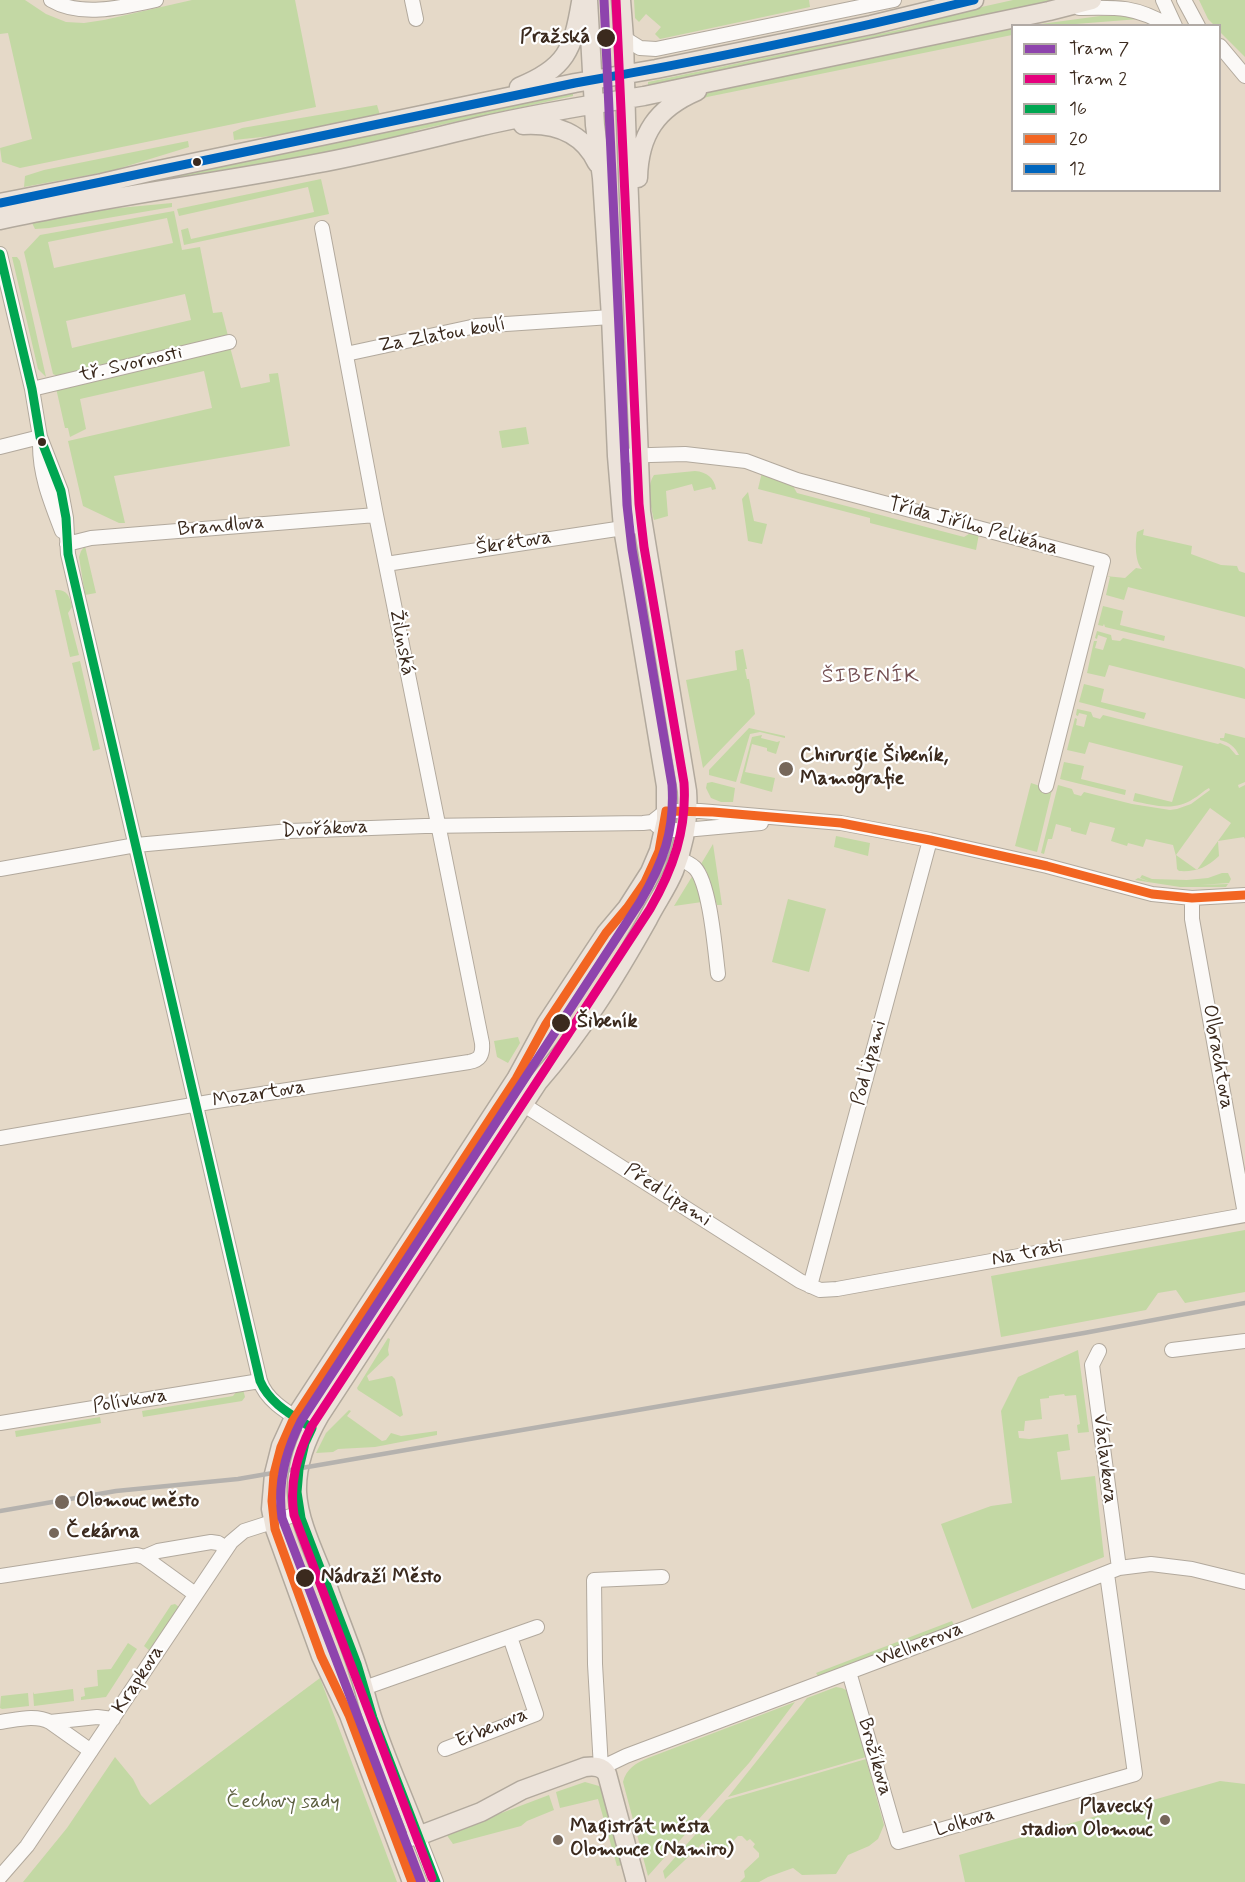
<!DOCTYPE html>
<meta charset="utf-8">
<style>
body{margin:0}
#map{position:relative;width:1245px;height:1882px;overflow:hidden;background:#e5d9c8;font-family:Mynerve,sans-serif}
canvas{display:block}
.legend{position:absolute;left:1011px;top:24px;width:210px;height:168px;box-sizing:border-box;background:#fff;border:2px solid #b1aaa5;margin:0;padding:8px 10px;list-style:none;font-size:18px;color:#3b2a1e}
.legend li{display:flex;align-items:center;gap:12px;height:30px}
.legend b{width:30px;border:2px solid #b1aaa5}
</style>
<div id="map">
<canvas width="1245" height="1882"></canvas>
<ul class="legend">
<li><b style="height:8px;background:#8e44ad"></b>Tram 7</li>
<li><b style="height:8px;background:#e5007d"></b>Tram 2</li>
<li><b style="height:8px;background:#00a651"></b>16</li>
<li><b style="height:8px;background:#f26522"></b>20</li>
<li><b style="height:8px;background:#0065bd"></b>12</li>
</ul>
</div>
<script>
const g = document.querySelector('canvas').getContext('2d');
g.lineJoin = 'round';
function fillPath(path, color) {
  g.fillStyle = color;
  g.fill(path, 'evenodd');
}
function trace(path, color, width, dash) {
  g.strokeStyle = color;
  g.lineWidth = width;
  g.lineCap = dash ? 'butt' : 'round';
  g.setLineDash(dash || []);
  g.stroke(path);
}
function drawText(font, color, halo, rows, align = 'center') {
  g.font = font + ' Mynerve,sans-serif';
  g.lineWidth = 4.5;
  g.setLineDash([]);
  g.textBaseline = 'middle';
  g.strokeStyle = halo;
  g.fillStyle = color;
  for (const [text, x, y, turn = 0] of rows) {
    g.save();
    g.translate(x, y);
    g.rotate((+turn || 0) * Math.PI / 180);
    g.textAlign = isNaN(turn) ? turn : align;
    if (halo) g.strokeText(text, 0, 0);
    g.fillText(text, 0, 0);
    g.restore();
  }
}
const green = new Path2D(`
 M0,0H25L46,14L66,22L84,23L104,20L192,0H295L316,107L20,168L2,162L0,148L32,139L8,33L0,34Z
 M634,0H809L810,7L660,39L655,34L661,27L646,14L639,22L635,18Z
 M1013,0H1062L648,86V82L898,30L977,8Z
 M1199,0H1245V57L1220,32V26L1214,25L1208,19Z
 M1122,15L1139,19L1063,25L1026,26L1100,16Z
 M1012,28V35L707,97L686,106L664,124C669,109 698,96 713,90Z
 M573,92V96L422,129L373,144L303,158L148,183V181Z
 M377,105L380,115L290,134L234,140L233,132L242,128Z
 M188,141L189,147L111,171L24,187L25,176L44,170Z
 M321,179L329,214L184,245L181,230L188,228L191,239L314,212L308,187L179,216L177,209Z
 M172,203V207L49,228L35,229L31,221L87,211Z
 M174,211L182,250L200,247L213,313L222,312L228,336L57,376L53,374L24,252L40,235ZM167,218L173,243L54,268L48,242ZM185,294L191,320L72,348L66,321Z
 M12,257H17L20,261L46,377L38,369Z
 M230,347L241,388L270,382L269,374L278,373L290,446L114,476L125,523H119L83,506L68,441L212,408L204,371L80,399L86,429L70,437L68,428H65L56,388Z
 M526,427L529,444L502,448L499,431Z
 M695,471C707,472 714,478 716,489L712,490L711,487L694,491L692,484L666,491L668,516L654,520C651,507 646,486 654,475Z
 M762,472L793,486L797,493L964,537L972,532L979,534L976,550L870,523V518L758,489Z
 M748,492L754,521L767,524L762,544L748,541L742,499Z
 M1144,529L1143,535L1192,546L1191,554L1221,565L1237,566L1239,571L1245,573V617L1128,587L1124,600L1106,595L1110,577L1106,576L1125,578L1136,568L1142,569C1135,562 1135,543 1137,532Z
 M85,546L96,593L85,595L79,557L81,551Z
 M55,590C67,589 70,596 72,607L68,613L79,655L70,657Z
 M1103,606L1123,611L1120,625L1165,636L1164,641L1105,627L1104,624L1103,626L1098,625Z
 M1097,631L1111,635L1112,640L1120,641L1123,638L1242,667L1245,669V699L1109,665L1105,677L1087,673L1094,641H1097L1095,648L1103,650L1107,638L1098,635L1097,639L1095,638Z
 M743,649L747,669H745L747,679H749L755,714L703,768L686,680L737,670L735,651Z
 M80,661L100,749L93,751L72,663Z
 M1084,684L1104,689L1101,702L1146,713L1144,719L1079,702Z
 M1077,709L1091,712L1093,717L1100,719L1103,715L1218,744L1220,743L1229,747L1236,755H1239C1235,747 1229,742 1220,740V738H1224L1225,733L1245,738V782L1238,785L1239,788L1245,785V839L1244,837L1218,841L1219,856C1206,868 1196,872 1179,871L1177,869L1176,856L1173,845L1146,839L1143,847L1128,843L1127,846L1111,841L1115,828L1090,822L1086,835L1071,831V828L1056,824L1052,839H1048L1044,854L1041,853L1058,785L1072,789L1074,794L1081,796L1084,792L1132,804L1170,810L1177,809L1191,804L1210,790L1209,788C1203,791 1199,796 1193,799C1174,812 1153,805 1133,801L1135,793L1172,802L1183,766L1089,742L1085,754L1067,750L1075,718L1077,719L1076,725L1084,727L1087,715L1079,713L1078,716L1076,715ZM1210,808L1231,823L1197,870L1176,855Z
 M749,728L785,736V738L760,732L750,734L736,782L709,775V770Z
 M762,735L761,738L777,742L780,741L776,754L767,751V748L752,744L745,772L775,778L772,792L740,783L752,737Z
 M1064,762L1084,766L1081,779L1126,790L1125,795L1060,779Z
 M712,782L735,788L733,802H721L711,798L706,788L707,783Z
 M1031,783L1052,790L1037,852L1015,846Z
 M836,836L870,843L868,856L834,847Z
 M713,844L722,905H717L706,870L701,864Z
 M1222,873H1228L1231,879L1229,883L1200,885L1228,884L1226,887H1180L1135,880L1138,878L1151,882L1140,878L1142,875L1152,879L1187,880L1208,878Z
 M693,875L702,902L674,906Z
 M788,899L826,909L809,972L772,962Z
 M518,1037L520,1043L508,1063L497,1057L494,1041Z
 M1245,1230V1292L1185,1303L1176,1290L1158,1293L1146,1310L1001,1337L991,1276Z
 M388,1338L390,1339L388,1350L389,1355L367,1376L369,1381L392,1376L395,1379L403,1415L400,1417L358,1390L357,1388Z
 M1078,1350L1089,1432L1078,1433L1077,1425L1080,1424L1076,1395L1065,1396L1064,1394L1049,1396V1398L1040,1399L1042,1419L1025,1421L1024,1431H1018L1019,1438L1029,1439L1068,1434L1070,1450L1057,1452L1061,1480L1095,1476L1104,1557L972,1609L941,1524L991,1506L1012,1503L1001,1411L1018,1377Z
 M243,1389L245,1397L242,1401L143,1417L142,1411L233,1396L237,1391Z
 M349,1410L351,1411L347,1416L382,1441L386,1440L391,1433L401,1436L437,1431V1435L375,1447L338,1449L333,1452L316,1453L326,1433Z
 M100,1417L101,1423L16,1437L15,1431Z
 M175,1604L179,1607L150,1651L144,1646L171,1605Z
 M952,1621L954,1625L818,1676L816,1673Z
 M128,1643L137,1649L106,1697L81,1700V1697L85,1696L84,1688L98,1686L97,1670L111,1669Z
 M320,1678L397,1882H23L67,1828L115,1757L133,1779L141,1795L150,1805Z
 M836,1687L842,1688L848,1691L866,1757L728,1797L807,1698Z
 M73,1689L74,1701L34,1706L33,1692L34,1694Z
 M28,1693L29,1706L2,1709L0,1708L1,1696Z
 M795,1702L749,1763L648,1876L623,1782C626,1769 636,1763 648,1758Z
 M866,1759L884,1825L878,1839L869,1846L848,1855L836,1874L802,1875L793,1868L768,1877L759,1882H740L745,1877L744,1871L759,1857V1853L753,1847L755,1844L750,1839L747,1841L742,1836H738L722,1853L718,1850L711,1857L703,1850L705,1846L703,1843L665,1879L663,1871L726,1800Z
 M1220,1781L1245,1784V1882H965L959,1855Z
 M585,1782L599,1786L603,1791L623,1865L617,1866L598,1799L560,1808L556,1792Z
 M549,1795L554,1810L527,1821L521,1826L453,1844L446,1834Z`);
const minor = new Path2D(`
 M51,0C81,18 124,7 156,0
 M412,0L416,19
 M1163,0L1175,26
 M1184,0L1198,26
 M1079,8C1117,7 1136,6 1169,26
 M624,38L640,48L656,49L894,0
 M1220,46L1245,76
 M0,254L32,389L40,437L61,491L66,518L68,554L260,1381C267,1403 294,1416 312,1428
 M346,354L476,326L611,317
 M32,389L229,342
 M40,445C40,476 51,502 62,531
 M0,447L40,437
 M617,456L685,454L746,461L797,480L1103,561L1046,786
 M67,544L91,538L376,515
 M386,564L643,525
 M656,825L664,830H685L761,823
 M678,859C684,861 690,863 695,868C710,884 715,950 718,974
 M0,869L136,845L290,831L425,826L643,823L652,822L666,811H700L841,823L930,840L1047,866L1152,894L1192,898L1245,895
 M1192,898V919L1245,1214
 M524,1105L800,1281L820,1290L837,1289L1245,1215
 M0,1138L210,1102L469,1062C480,1060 483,1055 482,1043L376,515L322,228
 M810,1286L930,840
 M1172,1350L1245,1341
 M1099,1351L1092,1365L1119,1568
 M0,1423L260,1381
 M144,1557L158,1551L211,1542L218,1543L226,1548
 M0,1576L137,1555L144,1557L195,1594
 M662,1577L594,1580L595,1664L601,1768L626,1756L966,1628L1119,1568L1151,1564L1192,1569L1245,1582
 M849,1672L898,1842L1135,1774L1107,1574
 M364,1688L537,1627
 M0,1722C16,1720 35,1714 50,1722L97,1717L113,1719
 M50,1722L91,1751
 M445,1749L536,1714L510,1637
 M398,1844L418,1836L436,1882
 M0,1877L27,1846L231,1542L244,1531L300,1513`);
const major = new Path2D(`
 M621,0L624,38L626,120L641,512L687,791C689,818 684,846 674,871C667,888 656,903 648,919C616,976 581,1033 538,1082L320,1415C306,1439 296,1464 297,1492C299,1527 320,1563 331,1596C340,1621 351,1647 359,1673C364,1687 367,1702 372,1717C385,1757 403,1796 418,1836L481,1812L522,1790L585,1767C594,1766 602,1766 607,1774L636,1882
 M519,87C566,68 573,50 581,2
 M523,125C555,123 583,133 597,163
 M638,178C639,134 657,108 697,91
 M0,203L102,183L149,172L575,83L656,69L871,25L974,0
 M0,220C104,197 209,184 314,164C369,154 423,140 478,127C533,114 588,105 644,96L1049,11L1092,0
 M412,1882L349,1715L321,1656L275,1529L271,1509L274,1474L281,1446L292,1422L516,1079L546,1024L606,933L627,908L650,872L659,851L666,820V786L623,528L617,456L611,317L602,178L595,125L588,0`);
const rail = new Path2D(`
 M0,1511L116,1491L238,1479L1084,1333L1245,1303`);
const bus1 = new Path2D(`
 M0,254L32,389L40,437L61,491L66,518L68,554L260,1381C270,1404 292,1415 312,1428
 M312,1428L305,1443L299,1469L297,1492L301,1518L357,1664L373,1718L436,1882`);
const bus2 = new Path2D(`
 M412,1882L349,1715L321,1656L275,1529L272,1501L274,1474L281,1447L292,1422L516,1079L546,1024L606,933L627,908L645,882L659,851L666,811L713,812L841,823L930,840L1047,866L1152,894L1192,898L1245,895`);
const bus3 = new Path2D(`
 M0,203L575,83C709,60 842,32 974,0`);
const tram1 = new Path2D(`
 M421,1882L282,1518C277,1483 285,1452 301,1421L640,902C663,863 675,831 672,785L632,549L627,505L604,0`);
const tram2 = new Path2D(`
 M432,1878L294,1515C289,1483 297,1455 311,1427L650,909C673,869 687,830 684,783L644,547L639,504L616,0`);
const markers = [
 [606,38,10,"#3b2a1e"],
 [197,162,5,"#3b2a1e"],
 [42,442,5,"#3b2a1e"],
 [786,769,8,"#76675a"],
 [561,1023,10,"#3b2a1e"],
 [62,1502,8,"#76675a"],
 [54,1533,6,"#76675a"],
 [305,1578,10,"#3b2a1e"],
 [1165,1820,6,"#76675a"],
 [558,1840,6,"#76675a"]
];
const stopNames = [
 ["Pražská",590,38,"right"],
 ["Šibeník",577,1023],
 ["Nádraží Město",321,1578]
];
const streetNames = [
 ["Za Zlatou koulí",442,336,-10],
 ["tř. Svornosti",131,365,-13],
 ["Brandlova",221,527,-5],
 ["Třída Jiřího Pelikána",973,527,15],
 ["Škrétova",514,544,-9],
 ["Žilinská",401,643,79],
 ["Dvořákova",325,830,-3],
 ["Olbrachtova",1217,1057,80],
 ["Pod lipami",870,1063,-75],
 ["Mozartova",259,1095,-9],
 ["Před lipami",667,1196,33],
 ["Na trati",1027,1254,-11],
 ["Polívkova",130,1402,-9],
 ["Václavkova",1104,1459,83],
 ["Wellnerova",920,1645,-21],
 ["Krapkova",139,1680,-57],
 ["Erbenova",492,1729,-23],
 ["Brožíkova",874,1757,74],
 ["Lolkova",965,1823,-16]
];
const poiNames = [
 ["Chirurgie Šibeník,",800,757],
 ["Mamografie",800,780],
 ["Olomouc město",76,1502],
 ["Čekárna",66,1533],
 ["Plavecký",1153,1808,"right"],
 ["stadion Olomouc",1153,1831,"right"],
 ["Magistrát města",570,1828],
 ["Olomouce (Namiro)",570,1851]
];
const parkNames = [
 ["Čechovy sady",283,1803]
];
const neighbourhoodNames = [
 ["ŠIBENÍK",871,678]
];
fillPath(green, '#c3d8a4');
trace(minor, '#b2a99d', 16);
trace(major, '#b2a99d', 21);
trace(minor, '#fbf9f7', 14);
trace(major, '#ece3da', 18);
trace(rail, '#b5b2ae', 4.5);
trace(bus1, '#00a651', 9);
trace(bus2, '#f26522', 9);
trace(bus3, '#0065bd', 9);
trace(tram1, '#8e44ad', 9);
trace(tram2, '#e5007d', 9);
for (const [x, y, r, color] of markers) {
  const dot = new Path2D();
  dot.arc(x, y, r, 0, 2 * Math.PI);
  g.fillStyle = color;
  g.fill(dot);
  trace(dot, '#fff', 2);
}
drawText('bold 20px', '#3b2a1e', '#fff', stopNames, 'left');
drawText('20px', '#3b2a1e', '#fff', streetNames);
drawText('bold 20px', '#3b2a1e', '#fff', poiNames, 'left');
drawText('20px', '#5b5e3e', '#fff', parkNames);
g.letterSpacing = '1.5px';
drawText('21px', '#744f52', '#fff', neighbourhoodNames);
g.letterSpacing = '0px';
</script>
